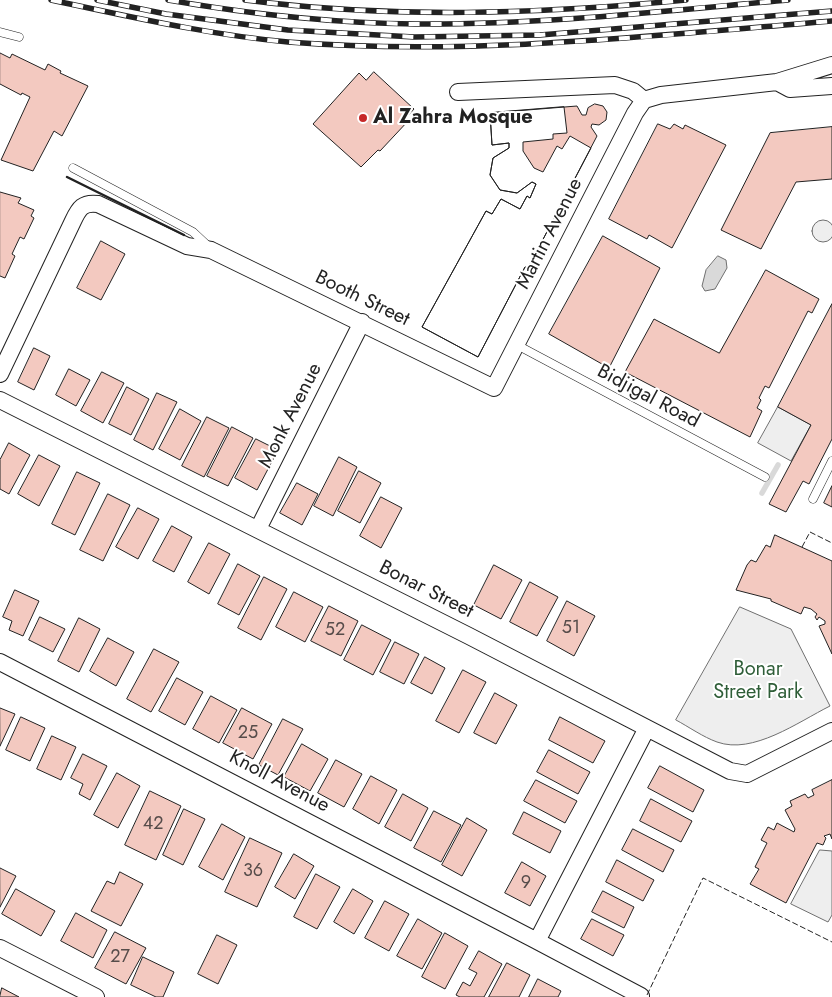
<!DOCTYPE html>
<style>
body{margin:0}
canvas{display:block;background:#fff}
</style>
<canvas width="832" height="997"></canvas>
<script>
const g = document.querySelector('canvas').getContext('2d');
g.lineJoin = 'round';
function fillPath(path, color) {
  g.fillStyle = color;
  g.fill(path, 'evenodd');
}
function trace(path, color, width, dash) {
  g.strokeStyle = color;
  g.lineWidth = width;
  g.lineCap = dash ? 'butt' : 'round';
  g.setLineDash(dash || []);
  g.stroke(path);
}
function drawText(font, color, halo, rows, align = 'center') {
  g.font = font + ' Jost,sans-serif';
  g.lineWidth = 4;
  g.setLineDash([]);
  g.textBaseline = 'middle';
  g.strokeStyle = halo;
  g.fillStyle = color;
  for (const [text, x, y, turn = 0] of rows) {
    g.save();
    g.translate(x, y);
    g.rotate((+turn || 0) * Math.PI / 180);
    g.textAlign = isNaN(turn) ? turn : align;
    if (halo) g.strokeText(text, 0, 0);
    g.fillText(text, 0, 0);
    g.restore();
  }
}
const green = new Path2D(`
 M812 231a11 11 0 1 1 22 0a11 11 0 1 1-22 0Z
 M778,407L811,425L791,461L758,443Z
 M740,607L791,629L830,706C798,722 753,755 717,742C703,737 689,727 676,720Z
 M820,850L832,851V915L828,922L791,904Z`);
const water = new Path2D(`
 M718,256L726,260L727,268L715,289L705,291L702,286L706,270Z`);
const stream = new Path2D(`
 M762,493L778,465`);
const building = new Path2D(`
 M0,53L10,58L12,54L45,70L48,64L61,71L60,73L88,86L62,136L54,131L33,171L1,160L30,97L22,93L21,95L0,84Z
 M374,72L414,109L407,117L409,120L380,151L378,150L361,167L313,124L359,73L366,80Z
 M595,104L603,106L607,112L606,120L599,125L592,124L591,127L597,136L528,268L525,267L478,357L422,327L486,211L492,214L501,199L520,209L527,196L530,198L536,184L532,182L517,193L500,190L490,175L493,158L509,148V143L492,145L490,113L577,106L582,115H586L588,108Z
 M564,107L567,133L553,134V139L523,142V151L534,168L543,172L557,146L562,149L570,136L591,148L528,268L525,267L478,357L422,327L486,211L492,214L501,199L520,209L527,196L530,198L536,184L532,182L517,193L500,190L490,175L493,158L509,148V143L492,145L490,113Z
 M658,124L670,129L674,124L683,129L685,125L726,145L672,248L649,235L647,239L609,219Z
 M832,127V179L796,182L761,249L721,230L770,133Z
 M0,192L21,198L18,203L34,210L31,216L34,218L24,239L20,237L12,254L15,256L5,278L0,276Z
 M603,236L660,268L609,368L549,334Z
 M101,241L125,254L101,300L77,288Z
 M766,270L819,299L812,313L808,311L769,388L765,386L759,398L761,400L757,408L762,411L750,437L625,372L654,319L719,353Z
 M832,304V439L809,484L803,481L786,512L769,504L811,425L778,407Z
 M34,348L50,356L34,390L18,382Z
 M69,369L90,380L76,406L56,395Z
 M102,372L124,383L103,423L81,411Z
 M127,387L149,399L131,435L109,424Z
 M157,393L177,402L153,450L134,440Z
 M180,409L201,421L180,460L159,449Z
 M207,417L229,428L204,477L182,466Z
 M232,427L253,438L228,486L207,476Z
 M256,439L278,450L257,490L235,478Z
 M9,443L30,455L9,494L0,489V460Z
 M39,455L60,466L39,506L18,494Z
 M339,457L357,467L333,516L314,506Z
 M359,471L381,483L360,523L338,511Z
 M77,472L100,483L75,535L52,524Z
 M297,483L318,494L302,525L280,513Z
 M832,486V507L824,503Z
 M108,494L130,505L103,561L80,550Z
 M381,497L402,508L381,548L360,536Z
 M138,508L159,519L138,559L116,547Z
 M172,526L192,537L174,572L153,561Z
 M775,535L832,561V654L819,626L825,624V621L819,617L817,620L815,617L817,614L811,609L804,607L801,614L771,601V599L736,590L747,565L751,560L756,562L766,545L770,547Z
 M209,543L230,554L209,594L188,582Z
 M238,564L260,576L239,615L218,604Z
 M494,565L522,580L501,619L474,605Z
 M264,577L287,589L261,640L238,628Z
 M530,582L558,597L537,636L510,622Z
 M15,590L39,601L23,636L9,630L12,621L3,617Z
 M294,592L323,607L305,642L276,627Z
 M567,601L595,616L574,656L547,641Z
 M329,606L358,621L341,656L311,641Z
 M40,617L65,629L53,652L29,640Z
 M79,618L100,629L79,672L58,661Z
 M362,625L391,640L373,675L344,660Z
 M108,638L134,652L116,686L90,671Z
 M395,642L419,654L404,684L380,672Z
 M154,649L179,662L151,712L127,699Z
 M425,657L445,668L432,694L411,683Z
 M463,670L486,682L459,733L436,721Z
 M177,678L203,692L185,725L159,711Z
 M495,693L517,705L496,744L474,733Z
 M211,696L237,710L219,743L193,729Z
 M0,708L15,714L0,746Z
 M242,708L272,724L253,759L223,743Z
 M21,717L45,728L30,761L6,750Z
 M560,717L605,741L593,763L549,740Z
 M283,719L303,729L278,775L259,765Z
 M52,736L76,747L61,780L37,769Z
 M302,744L328,759L310,791L284,777Z
 M549,750L590,772L578,794L537,772Z
 M83,754L107,766L90,800L79,794L83,784L71,778Z
 M336,760L362,774L344,807L318,793Z
 M660,766L704,790L693,812L648,788Z
 M117,773L140,786L118,828L94,815Z
 M371,776L397,790L379,824L353,809Z
 M536,780L577,801L565,823L524,801Z
 M832,780V839L830,834L824,836L826,838L823,845L817,843L786,903L750,884L759,869L755,867L767,843L761,840L768,827L774,830L777,823L794,832L795,829L785,810L792,806L790,801L805,794L808,798L814,795L812,790Z
 M150,791L181,806L156,860L125,845Z
 M403,794L428,808L411,841L385,827Z
 M651,799L692,821L681,842L640,821Z
 M184,809L205,819L183,865L163,855Z
 M434,811L461,825L441,862L414,848Z
 M524,812L561,831L550,853L513,834Z
 M467,818L487,830L462,876L442,865Z
 M222,824L245,837L223,880L199,867Z
 M633,829L674,850L663,872L622,850Z
 M250,838L282,853L257,907L225,892Z
 M294,854L314,866L295,899L275,887Z
 M617,860L654,880L643,901L606,882Z
 M522,862L546,876L530,906L505,893Z
 M0,868L16,876L0,907Z
 M120,872L143,884L121,926L91,911L107,881L114,884Z
 M316,874L340,887L317,929L294,917Z
 M16,889L55,911L41,936L2,914Z
 M353,889L373,901L354,934L334,922Z
 M603,891L634,907L624,928L592,912Z
 M385,901L409,914L389,951L365,938Z
 M76,913L107,930L93,958L61,941Z
 M418,919L442,933L422,969L397,956Z
 M592,919L624,935L613,956L581,939Z
 M115,932L146,948L126,984L95,968Z
 M445,933L468,946L445,989L422,977Z
 M217,935L237,945L218,984L198,974Z
 M479,951L502,964L484,997H460L456,995L463,982L470,986L477,973L469,969Z
 M143,957L174,972L163,997H156L131,985Z
 M507,963L530,975L519,997H489Z
 M538,979L561,991L558,997H529Z
 M2,988L19,997H0Z`);
const service = new Path2D(`
 M0,32L19,37
 M73,168L193,232L208,246
 M517,345L765,477
 M813,499L832,461`);
const minor = new Path2D(`
 M777,82L790,89L832,86
 M458,92L615,85L633,91L644,100L661,95L777,82L832,65
 M0,374L73,221C79,208 83,202 98,204L187,246L211,250L494,388L635,113L644,100
 M0,400L469,636L730,771L747,774L832,731
 M258,529L362,322
 M0,662L537,941L647,728
 M537,941L641,996
 M0,948L96,997`);
const rail = new Path2D(`
 M51,0C128,16 209,35 288,42C469,56 651,36 832,21
 M97,0L166,14L288,30L414,37L540,35L832,11
 M168,0C249,14 333,23 415,24C540,25 664,11 788,0
 M245,0C392,19 540,14 686,0`);
const fence = new Path2D(`
 M802,547L810,532L832,543
 M647,995L703,878L832,942`);
const wall = new Path2D(`
 M67,177L184,235`);
const markers = [
 [363,118,5,"#c62828"]
];
const numberNames = [
 ["51",571,629],
 ["52",335,631],
 ["25",248,734],
 ["42",153,825],
 ["36",253,872],
 ["9",526,884],
 ["27",120,958]
];
const poiNames = [
 ["Al Zahra Mosque",373,118]
];
const streetNames = [
 ["Martin Avenue",550,234,-63],
 ["Booth Street",362,299,26],
 ["Bidjigal Road",648,397,28],
 ["Monk Avenue",291,416,-63],
 ["Bonar Street",426,590,27],
 ["Knoll Avenue",279,782,28]
];
const parkNames = [
 ["Bonar",758,670],
 ["Street Park",758,693]
];
fillPath(green, '#eee');
trace(green, '#6f6f6f', 1);
fillPath(water, '#d9d9d9');
trace(water, '#6f6f6f', 1);
trace(stream, '#d9d9d9', 5.5);
fillPath(building, '#f3c9c0');
trace(building, '#222', 1);
trace(service, '#222', 9);
trace(minor, '#222', 18);
trace(service, '#fff', 8);
trace(minor, '#fff', 16);
trace(rail, '#222', 5.5);
trace(rail, '#fff', 4, [11]);
trace(fence, '#222', 1, [6, 2.5]);
trace(wall, '#222', 2.5);
for (const [x, y, r, color] of markers) {
  const dot = new Path2D();
  dot.arc(x, y, r, 0, 2 * Math.PI);
  g.fillStyle = color;
  g.fill(dot);
  trace(dot, '#fff', 2);
}
drawText('18px', '#564c4a', null, numberNames);
drawText('bold 20px', '#222', '#fff', poiNames, 'left');
drawText('20px', '#222', '#fff', streetNames);
drawText('20px', '#2f5e38', '#fff', parkNames);
</script>
